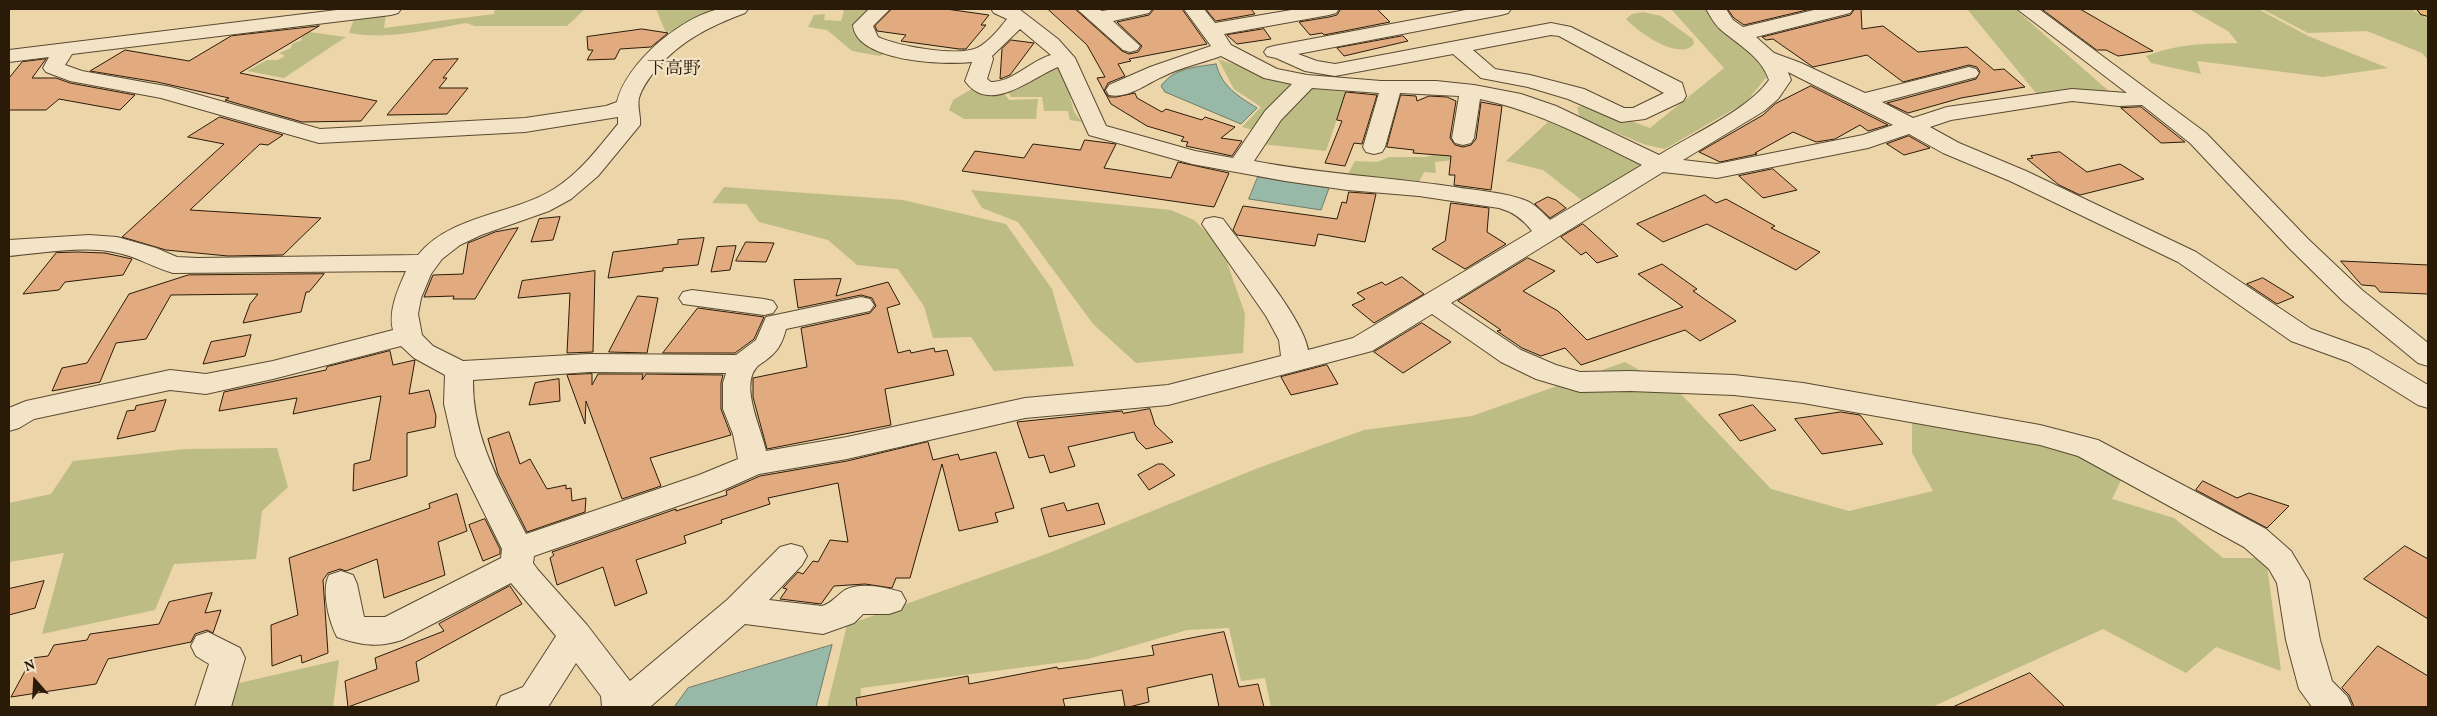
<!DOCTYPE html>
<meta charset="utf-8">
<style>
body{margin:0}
#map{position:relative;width:2437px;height:716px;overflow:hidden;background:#ecd5a9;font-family:Vollkorn,serif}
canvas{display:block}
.frame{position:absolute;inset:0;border:10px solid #2a1b09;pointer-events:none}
.north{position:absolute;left:10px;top:656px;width:50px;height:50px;-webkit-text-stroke:4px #f3e4c7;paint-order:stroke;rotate:341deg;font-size:14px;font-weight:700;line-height:20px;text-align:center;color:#2a1b09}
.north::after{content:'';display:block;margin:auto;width:18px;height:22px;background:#2a1b09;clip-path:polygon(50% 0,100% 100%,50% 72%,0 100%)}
</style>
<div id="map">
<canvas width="2437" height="716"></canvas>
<div class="frame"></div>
<div class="north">N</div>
</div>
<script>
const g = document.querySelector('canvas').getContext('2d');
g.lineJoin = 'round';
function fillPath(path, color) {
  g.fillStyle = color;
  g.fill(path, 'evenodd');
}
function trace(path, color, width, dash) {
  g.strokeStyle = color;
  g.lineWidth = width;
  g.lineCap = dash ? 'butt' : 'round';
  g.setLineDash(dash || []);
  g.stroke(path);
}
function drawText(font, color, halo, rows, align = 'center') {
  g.font = font + ' Vollkorn,"Noto Serif JP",serif';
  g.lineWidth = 4.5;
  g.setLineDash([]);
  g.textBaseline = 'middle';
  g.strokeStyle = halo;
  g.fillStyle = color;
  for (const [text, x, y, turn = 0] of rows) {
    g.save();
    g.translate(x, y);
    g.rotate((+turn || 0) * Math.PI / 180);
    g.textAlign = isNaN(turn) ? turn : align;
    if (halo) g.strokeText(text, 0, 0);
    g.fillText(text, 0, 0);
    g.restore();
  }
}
const green = new Path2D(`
 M495,9H585L567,26H475L466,23C427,30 388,40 349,33L354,19L386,15L384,28L494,14Z
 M656,9H727L666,33Z
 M839,9H871L854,26L861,42L888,50L880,56L852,51L827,30L808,27L814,15L825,14L824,20L841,21L844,11Z
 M1671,9H1712L1713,13L1741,40L1769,74L1746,102L1665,149L1646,145L1580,118L1577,107L1589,105L1650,128L1724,68Z
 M1967,9H2015L2111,93H2036Z
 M2189,9H2258L2308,36L2388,68L2323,77L2197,61L2201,74L2151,63L2146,56C2181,43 2202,44 2238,43L2228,31Z
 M2262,9H2411L2428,19V60L2422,53L2367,31L2308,33Z
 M1643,12L1661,16L1693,39L1694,44C1679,62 1637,31 1626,19L1632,14Z
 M309,32L346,37L284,78L247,71L267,60H278L285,56L279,53L291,48L292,44L302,40L301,38Z
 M1218,59L1308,88L1346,92L1326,151L1262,144L1253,130L1242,127L1261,107L1234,89Z
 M1061,63L1074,112L1082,122L1070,120L1068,111H1044L1042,97H1011L1006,89Z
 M975,87L1004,93L1009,100L1038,99L1036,119H964L949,110L953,100Z
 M1551,119L1647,165L1584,202L1543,170L1506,161Z
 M1434,155L1451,156L1453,160L1435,162L1436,173L1424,172L1418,184L1350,180L1349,172L1355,161L1377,162L1389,157H1426Z
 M724,187L903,200L1006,224L1052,289L1074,366L994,371L971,337L933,338L924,306L898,269L857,265L828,240L759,222L746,204L712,203Z
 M971,190L1171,210L1194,220L1222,248L1245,314L1243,353L1136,363L1093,324L1018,222L982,208Z
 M1625,362L1680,393L1771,489L1849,511L1933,491L1912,453V422L2072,451L2124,474L2112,499L2174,518L2223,558H2266L2281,671L2216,647L2186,673L2103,629L1932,707H1271L1265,678L1241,681L1229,628L1187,630L1088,659L861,688L860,707H827L847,625L1049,553L1258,468L1364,430L1472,416Z
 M277,448L288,487L262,511L256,559L174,564L155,610L42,634L64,553L9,562V503L51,494L73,461L186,449Z
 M339,660L333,707H226L235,684Z`);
const water = new Path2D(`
 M1216,64C1222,87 1238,96 1257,108L1241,124L1165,92L1161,86C1174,68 1195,67 1216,64Z
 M1258,177L1329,188L1321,210L1249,199Z
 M832,645L816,707H674L688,688Z`);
const building = new Path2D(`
 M892,9H946L989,15L981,25H986L966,49H959L901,41L906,35L877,31L875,26Z
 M1048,9H1075L1122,51L1129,54L1138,52L1142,46L1117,22L1149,15L1154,9H1182L1207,44L1129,59L1131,61L1118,64L1125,76L1108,83L1104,91L1109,97H1116L1135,93L1137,98L1162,112L1166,109L1202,120L1205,117L1235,127L1221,138L1242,141L1232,156L1186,146L1188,142L1181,141L1184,137L1147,126L1111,104L1097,78L1105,77L1087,45Z
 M1206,9H1251L1255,14L1216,21Z
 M1348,9H1377L1390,22L1324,35L1322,33L1310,35L1299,22L1329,17L1337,15L1340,10Z
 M1728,9H1811L1744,25L1734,18Z
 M1855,9H1861L1862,29L1883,26L1918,52L1967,47L1994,70L2004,69L2025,87L1961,98L1908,113L1887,103L1976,79L1980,72L1977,67L1969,65L1903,82L1867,55L1813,67L1773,39L1766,40L1762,37L1850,15Z
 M2042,9H2080L2153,51L2118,56L2106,50H2097Z
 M319,26L240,73L377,101L361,121L302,122L225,100L229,98L157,82L90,71L125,50L189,61L231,36Z
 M642,29L668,33L651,47L620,49L615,59L587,60L593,50H588L587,37Z
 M1264,29L1271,39L1237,44L1227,35Z
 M1403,36L1408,41L1344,56L1337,48Z
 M1011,40L1034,43L1010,75L1000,79L1002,49Z
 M46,59L32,78H56L70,83L135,95L120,110L59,99L46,110H9V78L22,62Z
 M458,59L443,78H447L439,88H468L447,114L387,115L433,60Z
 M1811,86L1888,125L1868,131L1860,125L1835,139L1816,142L1793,132L1755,153L1757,154L1720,162L1699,152L1763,115L1775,104Z
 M1346,92L1377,95L1362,144L1354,143L1345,166L1325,163L1342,121L1337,120Z
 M1401,95L1416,96L1417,101L1429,96L1447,97L1456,101L1450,138L1455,145L1463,147L1471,145L1476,139L1481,102L1502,106L1491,190L1454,185L1455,175H1449L1451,156L1413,153L1414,150L1387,147Z
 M2141,107L2185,142L2161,143L2121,108Z
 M220,117L283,135L268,145L260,144L190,210L321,218L283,255L228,256L166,250L122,237L224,144L188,137Z
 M1909,136L1930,148L1904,155L1887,144Z
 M1085,140L1116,144L1104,168L1171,178L1178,162L1229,173L1214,207L962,171L975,151L1024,158L1033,144L1080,150Z
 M2060,152L2087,172L2120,164L2144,179L2080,195L2059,185L2027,159L2033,158L2031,156Z
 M1773,169L1797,190L1763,198L1739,176Z
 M1349,192L1376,194L1365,242L1318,234L1315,246L1237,235L1233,230L1243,206L1337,219L1342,202L1346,203Z
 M1705,195L1716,203L1726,199L1775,226L1771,228L1820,252L1796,270L1707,224L1663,242L1637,224Z
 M1548,197L1556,200L1566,208L1550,218L1535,204Z
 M1451,203L1489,208L1487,232L1506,244L1465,269L1432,249L1445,241Z
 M560,217L553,240L531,242L539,219Z
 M1583,224L1591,231L1618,256L1597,263L1586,252L1581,255L1561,237Z
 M518,228L475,299H453L454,296L424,297L433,275L463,274L468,243L495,232Z
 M704,238L698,265L663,268V271L608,278L613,252L678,244V240Z
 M746,242L774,243L766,262L736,261Z
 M736,246L730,270L711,272L717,247Z
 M78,252L105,253L132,259L123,275L65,282L59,290L23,294L56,253Z
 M1528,258L1555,271L1523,291L1558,311L1587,340L1683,307L1638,274L1662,264L1697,289L1693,291L1736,321L1700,341L1685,330L1581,365L1565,348L1541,356L1522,348L1497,331L1501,330L1458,301Z
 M2341,261L2428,265V294L2380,292L2375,286L2362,285Z
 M595,271L593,352L567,353L570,293L518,298L522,281Z
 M324,274L309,292H306L301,312L243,323L250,304L258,294L171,295L146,339L116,343L100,382L52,391L62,368L87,363L129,294L188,275Z
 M1402,277L1424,294L1374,323L1352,305L1365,299L1357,293L1382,282L1385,285Z
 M2263,278L2294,297L2277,304L2247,284Z
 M841,279L836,296L888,282L900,304L887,308L898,353L910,350L911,353L934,348L935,352L947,350L954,375L885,389L891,425L767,449L753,397V378L807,367L801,328L870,313L876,306L872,298L861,295L798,308L794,280Z
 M638,296L658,298L647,353L609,352Z
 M698,308L764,317L754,339L735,353H663Z
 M1422,323L1451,342L1403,373L1374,352Z
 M251,335L245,356L203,364L211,342Z
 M390,351L393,365L415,360L409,394L429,390L436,416L435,427L407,433V476L353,491L354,464L370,460L381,396L293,414L297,398L219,411L224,392L326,370L327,367Z
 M1327,365L1338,384L1291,395L1281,377Z
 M592,374V385L598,374H643L642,380L646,374L723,375L721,383V409L731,435L650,458L661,486L622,499L586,401L585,424L567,375Z
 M559,379L560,401L529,405L535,383Z
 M166,400L155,431L117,439L127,411L135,410L136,406Z
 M1753,405L1776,430L1740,441L1719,415Z
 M1150,409L1155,425L1173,442L1146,449L1137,440L1134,432L1068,447L1075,466L1050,473L1044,455L1029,458L1017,422L1122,411L1123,413Z
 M1841,412L1860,415L1883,444L1822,454L1795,419Z
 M509,432L520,464L530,459L547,489L566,485V489L571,488L572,501L586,498L585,512L527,532L498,474L488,439Z
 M928,442L933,460L958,454L960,460L996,452L1014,508L995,513L998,522L959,531L942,464L910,578H896L892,588L865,584L834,586L821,604L780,599L787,589L783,588L798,572L803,574L813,561L818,562L830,540L848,542L838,483L768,498L770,504L721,520L722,523L684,536L686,543L636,560L647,593L615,606L603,567L557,585L550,558L554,555L552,552L676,509V511L727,495L726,491L760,476L847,461Z
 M1158,464H1163L1175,475L1149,490L1138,475Z
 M2203,481L2237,498L2249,493L2289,506L2267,528L2196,490Z
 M457,494L467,531L438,542L445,575L384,598L377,559L346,571L340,569L328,573L323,580L328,653L302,663L301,655L272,666L271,625L298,615L289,558L430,508L429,504Z
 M1064,503L1067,511L1098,503L1105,524L1049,537L1041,509Z
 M485,519L500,549V554L483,561L469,525Z
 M2405,546L2428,559V619L2364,579Z
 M44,581L35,608L9,615V589Z
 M510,586L522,604L416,662L419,681L348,707L345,681L377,669L375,658L444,631L439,624Z
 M212,593L205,613L221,610L213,633L207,630L195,634L191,642L108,659L96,684L11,697L32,658L48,656L54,645L87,640L90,634L159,624L169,602Z
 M1224,632L1239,687L1258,684L1264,707H1219L1212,674L1147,688L1149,702L1129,707H1125L1122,690L1063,699L1065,707H857L856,698L968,676L969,684L1057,667L1058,669L1154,655L1152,646Z
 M2378,646L2428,676V707H2354L2349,695L2342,688Z
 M2030,673L2065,707H1953Z`);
const minor = new Path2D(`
 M345,9H401L398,13L391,15L72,54L65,65L82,71L171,87L320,129L525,118L606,106L617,102C626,63 682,16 720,9C729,7 739,9 748,9L745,13C710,26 682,40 657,68C650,77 642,87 639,98C637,107 641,116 640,125L598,176L571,199L549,211L481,235L460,245L442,259L431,274L421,298L418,314L422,335L433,346L463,361L589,354L736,355L756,340L766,317L861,297L870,299L874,305L870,311L786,329C782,344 778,351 765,361C762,363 758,365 756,368C740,387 762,430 766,451L847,437L1025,398L1168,385L1281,356L1279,340L1266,316L1202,224L1205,219L1214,217L1223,219C1243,247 1304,319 1308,350L1353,338L1532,231C1523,219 1513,212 1499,208L1419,196L1347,190L1285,181L1192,164L1089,135L1058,67C1032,77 990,116 965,81L972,62C944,65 856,62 853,25L869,9H890L873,26L878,37C898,46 956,57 977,48C989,42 999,29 1007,19L994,13L991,9H1019L1058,39L1075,58L1106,126L1195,151L1233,158L1265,111L1292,84L1264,78L1221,56C1202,63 1182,67 1164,76C1147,83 1129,99 1109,95L1106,90L1109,85L1150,67L1211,46L1184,9H1204L1215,23L1297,9H1339L1336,13L1329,15L1224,34L1231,45L1277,69L1307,75L1381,81H1436L1474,85L1521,94L1556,106L1659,155C1691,135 1748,110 1769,80C1761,56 1738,45 1720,29C1714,24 1710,15 1706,9H1726L1733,20L1743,27L1818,9H1853L1850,13L1756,37L1774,53L1801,63L1865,93L1969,67L1976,69L1979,73L1976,77L1882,102L1913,118L1947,107L2072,89L2127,93L2017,9H2039L2206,133L2308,239L2362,290L2428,343V366L2418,363L2344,302L2290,249L2190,143L2142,105L2119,106L2072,101L1951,120L1930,127L1959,143L2026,171L2196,252L2311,329L2369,350L2428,385V408L2418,405L2349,362L2291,341L2178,262L2010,181L1943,153L1909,134L1868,148L1717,178L1663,172L1451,303L1521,350L1556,365L1580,372L1630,371L1734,375L1803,383L2040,425L2098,440L2266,529L2291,551L2309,581L2320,640L2332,681L2347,696L2352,707H2312L2299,689L2286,640L2277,583L2269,569L2244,547L2078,456L2040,445L1803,403L1734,395L1630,391L1580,392L1536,379L1501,362L1432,314L1372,351L1168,405L1025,418L847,459L759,474L721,491L534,556L533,563L538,570L587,625L630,681L727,600L780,547L791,544L802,547L807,556L802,565L769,600L822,606C832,603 837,595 845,590C860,582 885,587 901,592L906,601L901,610L889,614H863L854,623L823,634L745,624L650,707H602L601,696L576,663L548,707H496L501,696L523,687L556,636L511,583L402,640C378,648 360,645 337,637C329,621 321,591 329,575L341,571L353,575L357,584L364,617H385L501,558L502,549L456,456L444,404L445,375L414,358L401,346L273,379L206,394L170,390L34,419L19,428L9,431V408L26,401L170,370L206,374L273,361L393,330C388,311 398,289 406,271L173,273C154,268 138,257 118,253C84,245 44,253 9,256V240L89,235L117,237L156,248L177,257L198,258L418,255C450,215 512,215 554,189C580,173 599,147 618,124V117L525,132L319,143L161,98L70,81L46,72L43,68L49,57L9,62V50ZM1020,29L1051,55C1030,61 1013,82 991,82L987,79L993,59L992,56ZM1788,72L1893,125L1863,135L1717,164L1683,160L1764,111L1778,99L1791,80ZM1312,88L1379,93L1363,147L1366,152L1374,154L1382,152L1385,147L1400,93L1459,96L1452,138L1455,143L1463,145L1471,143L1474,138L1480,99C1538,111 1589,139 1642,165L1550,220C1543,213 1536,205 1527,201C1505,192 1478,191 1455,187C1388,177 1321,174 1254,161L1281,120ZM589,372L726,373L723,383V409L733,434L738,459L699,475L526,534C500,483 472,438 473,380Z
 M1077,9H1098L1102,11L1114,9H1152L1149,13L1113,21L1140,46L1137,50L1130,52L1123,50Z
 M1471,9H1511L1508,13L1501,15L1298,54L1317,61L1335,64L1551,23L1571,27L1682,83L1686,96L1683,101L1645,119L1621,122L1568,99L1528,87L1481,78L1453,54L1335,76L1305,71L1276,58L1267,56L1264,52L1267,48L1274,46ZM1551,35L1559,36L1664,93L1633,108H1624L1584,89L1530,75L1495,69L1473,50Z
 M692,290L764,299L773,301L777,307L773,313L764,315L683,304L679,298L683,292Z
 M208,632L240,648L245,658L231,707H195L209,664L196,656L191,646L196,636Z`);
const highway = new Path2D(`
 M2417,9H2428V16L2421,14Z`);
const farNeighbourhoodnames = [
 ["下高野",674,71]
];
fillPath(green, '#bdbc84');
fillPath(water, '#99b9a8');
trace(water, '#6d7a68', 1);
fillPath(building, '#e1ab7f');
trace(building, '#2a1b09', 1);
trace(minor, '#5a4a31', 2);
trace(highway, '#2a1b09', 2);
fillPath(minor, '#f3e4c7');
fillPath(highway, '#e6ba74');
drawText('18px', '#2a1b09', '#f3e4c7', farNeighbourhoodnames);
</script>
